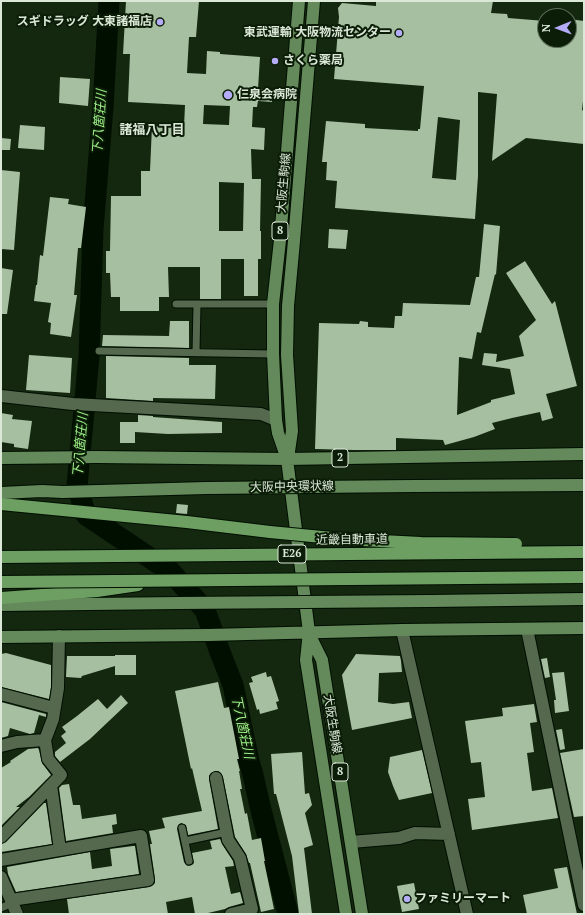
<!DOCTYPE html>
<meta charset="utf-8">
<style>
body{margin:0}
#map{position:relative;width:585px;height:915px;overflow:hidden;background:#14270f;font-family:"PT Serif",serif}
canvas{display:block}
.frame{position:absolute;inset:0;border:2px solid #dbe8d8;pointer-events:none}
.north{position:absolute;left:537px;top:8px;width:40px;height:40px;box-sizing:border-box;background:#0b1d06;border:1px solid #5e6e5a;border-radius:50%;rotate:269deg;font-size:11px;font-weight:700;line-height:16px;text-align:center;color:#dbe8d8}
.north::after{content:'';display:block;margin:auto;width:14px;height:18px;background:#b5acf8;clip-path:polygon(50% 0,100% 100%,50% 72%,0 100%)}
</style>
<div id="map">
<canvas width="585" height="915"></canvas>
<div class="frame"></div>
<div class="north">N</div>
</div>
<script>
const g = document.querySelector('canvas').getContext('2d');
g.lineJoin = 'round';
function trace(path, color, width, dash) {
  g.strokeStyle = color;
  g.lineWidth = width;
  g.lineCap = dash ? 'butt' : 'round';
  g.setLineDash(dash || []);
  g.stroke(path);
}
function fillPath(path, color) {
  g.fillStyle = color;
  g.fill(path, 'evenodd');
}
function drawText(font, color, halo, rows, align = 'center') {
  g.font = font + ' "PT Serif","Noto Sans JP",serif';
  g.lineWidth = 4;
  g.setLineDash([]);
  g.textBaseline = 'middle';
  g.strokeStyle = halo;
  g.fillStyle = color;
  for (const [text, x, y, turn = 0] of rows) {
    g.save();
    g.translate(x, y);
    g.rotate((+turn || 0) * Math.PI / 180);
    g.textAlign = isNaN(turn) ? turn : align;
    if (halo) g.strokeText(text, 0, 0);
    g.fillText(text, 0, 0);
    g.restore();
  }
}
const river = new Path2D(`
 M109,1L103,107L93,229L89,356L77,486L86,515L171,572L205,610L220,652L233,685L249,762L252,771L261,810L288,914`);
const building = new Path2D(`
 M126,1H199L196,37H189L187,73L206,74L207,51L220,52V54L260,57L258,89L272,90V102L258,101L257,107H253L252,127L265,128L264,150L251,149L252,179H261L260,231H261V259H258V296H244V259H221V299H200V267H168L169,297H159V311H120V297H111L110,273H106V251H110L111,196H141V171H150L152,126L184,127L185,105L128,102L130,54H123ZM204,105L230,106L229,125L203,124ZM219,182L244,183L243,231H219Z
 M376,1H493L491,13L507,14L508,18L545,21V40H569V19L584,21V92L582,110L584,111V144L526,138L492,161L497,94L478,92V176L475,219L335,208L337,181L326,180L327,162H322L326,121L365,124V128L418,131V129H420L424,86L334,79L339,17L338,8L342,3L376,6ZM438,117L460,120L456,180L432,178Z
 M60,77L90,79L88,106L59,103Z
 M20,125L45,127L44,150L18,148Z
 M1,138L11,139L10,150H1Z
 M1,170L20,172L14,250L1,249Z
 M50,197L69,199L68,204L86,207L81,248H78L74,295H77L71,337L50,334L51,323L48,322L51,303L34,301L36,285H37L40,255L43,256Z
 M484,224L500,226L496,275L495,274L481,333L477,332L472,359L459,357L457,415L491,402V400L515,394L510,369L482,365L484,353L497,354L496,362L524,356L519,336L536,320L506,273L525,261L552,304L555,301L577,386L546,394L553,418L542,421L540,412L512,418L492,423L495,429L474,437L445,445L443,440L396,438V450H354L315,449L319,323L359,324L360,321L368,322V327L394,328L395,316H402L403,303L470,305L476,277H479Z
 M329,229L348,230L346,249L328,248Z
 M1,268L13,270L7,314H1Z
 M170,321H189V348L102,346L103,335L169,336Z
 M29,355L72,358L70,393L26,390Z
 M106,356L189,358V365H216L215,399L153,398V401L106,398Z
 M1,413L13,415L12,419L32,421L28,449L14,447V444L1,442Z
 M138,415L153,416V417L222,422V433L168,434L135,432V443H120V422H138Z
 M177,504L188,505L187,514L176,513Z
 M6,653L51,665V687L49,699L1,687V654Z
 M356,654L400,656L401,661L402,672L379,673L378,702L393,704L409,702L412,718L352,730L342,675Z
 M115,655H136V675H115V666L82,676L81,678L66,677L67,656H115Z
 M547,658L550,677L545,678L541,659Z
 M266,672L267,677L271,676L279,701L276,702L278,709L260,714L259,709L257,710L249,683L253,682L251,677Z
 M564,672L569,711L555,713L554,700H556L552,673Z
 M218,682L224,708L229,707L239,759H237L240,771H239L242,789H240L245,814L247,813L252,840L261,838L265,861H264L274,909L261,912L250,863H249L246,854L235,837L223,777L221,773L218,771H215L211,773L209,776V779L218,829L188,835L186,825L181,823L178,825L177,829L184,862L186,865L188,866L192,865L194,863L192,853L212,849L210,841L220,839L222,844L233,861L234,866L225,867L231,894L240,892L243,903L229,907L225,909L208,913V914H195L192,897L166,902L168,914H69L67,899L149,887L152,886L155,883V879L150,844H152L149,831L165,828L162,818L202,811L192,768L191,769L175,691Z
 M121,695L128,703L90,739L60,762L55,756V752L66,743L61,736L66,732L62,727L77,716L98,699L107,709Z
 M1,702L46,714V717L39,715L34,733L30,734L10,728L8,736L1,738Z
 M534,704L537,722L530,723L534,752L527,753L532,791L552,788L558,818L472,830L468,799L485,797L481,762L471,763L465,721L503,716L502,708Z
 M562,729L565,749L560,750L556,730Z
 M38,748L39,750L42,763L51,775L29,797L16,807H20L1,826V768L11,762L10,761L28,749Z
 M584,749V816L574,817L560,753Z
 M422,750L432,793L399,800L393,786L388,772L390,757Z
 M302,752L305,794L309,793L312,805L305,813L313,845L304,848L312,914H299L292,856L276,794H274L271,754Z
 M69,784L73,805H80L82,819L116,814L117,824L112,825L113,833L66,841L59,788L62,785Z
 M44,803H46L52,844L1,852V844L6,842Z
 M133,846H135L139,874L16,892L8,874L7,867L90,852L92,869L112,866L110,849Z
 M567,867L577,914H527L523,895L558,888L554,869Z
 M414,883L419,909L402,912L397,886Z`);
const service = new Path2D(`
 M176,304H273
 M99,351L273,354
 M196,352L197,304
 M182,828L189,861
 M185,841L227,832
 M1,908L12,903`);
const minor = new Path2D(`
 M1,396L73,404L261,414L276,420
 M527,629L584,905
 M402,630L467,914
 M1,694L54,708
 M1,746L17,742L45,740
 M216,778L228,840L240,858L252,909L231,914
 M51,785L60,850
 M1,837L61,775L48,759L45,740L53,719L58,688L59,636
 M351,842L399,838L415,833L449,834
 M1,860L141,836L148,880L11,900
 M1,877L17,914`);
const primary = new Path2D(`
 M299,1L280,240L273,304V354L276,420L278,433L287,459L309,632L306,660L346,914
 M1,458L97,457L287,459L584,454
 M288,458L292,431L287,355L288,306L294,241L314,1
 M415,486L584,485
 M1,493L42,491L63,492
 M430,601L584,599
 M1,605L179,603
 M309,634L322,660L362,914
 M1,637L209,635L402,630L584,628`);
const motorway = new Path2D(`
 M1,504L187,522L270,532
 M1,598L97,591L138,585`);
const primaryBridge = new Path2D(`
 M63,492L206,488L415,486
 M179,603L430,601`);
const motorwayBridge = new Path2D(`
 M270,532L343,539L421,543L516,544
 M1,557L584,552
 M1,582L584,577`);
const markers = [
 [160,22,4,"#b5acf8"],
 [399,33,4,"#b5acf8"],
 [275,61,4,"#b5acf8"],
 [228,95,5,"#b5acf8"],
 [407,899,4,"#b5acf8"]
];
const shields = [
 [280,231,16],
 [340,458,16],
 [292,554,28],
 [340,772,16]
];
const shieldNames = [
 ["8",280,231],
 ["2",340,458],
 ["E26",292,554],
 ["8",340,772]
];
const poiNames = [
 ["スギドラッグ 大東諸福店",152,22,"right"],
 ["東武運輸 大阪物流センター",391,33,"right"],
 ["さくら薬局",283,61],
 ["仁泉会病院",237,95],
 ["ファミリーマート",415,899]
];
const streetNames = [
 ["大阪生駒線",284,183,-85],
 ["大阪中央環状線",292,487,-1],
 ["近畿自動車道",352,540,-1],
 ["大阪生駒線",332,724,81]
];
const waterNames = [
 ["下八箇荘川",100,122,-86],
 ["下八箇荘川",81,445,-85],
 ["下八箇荘川",242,727,78]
];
const neighbourhoodNames = [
 ["諸福八丁目",152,130]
];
trace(river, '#010f00', 21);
fillPath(building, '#a7bfa1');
trace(service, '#010f00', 9);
trace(minor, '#010f00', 14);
trace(primary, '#010f00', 14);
trace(motorway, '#010f00', 14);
trace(service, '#54694e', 7);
trace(minor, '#54694e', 12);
trace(primary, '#64895a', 12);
trace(motorway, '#6e9f62', 12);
trace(primaryBridge, '#010f00', 14, []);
trace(motorwayBridge, '#010f00', 14, []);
trace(primaryBridge, '#64895a', 12);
trace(motorwayBridge, '#6e9f62', 12);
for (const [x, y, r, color] of markers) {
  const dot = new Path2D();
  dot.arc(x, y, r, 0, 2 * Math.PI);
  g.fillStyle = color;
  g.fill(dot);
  trace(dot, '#0b1d06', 1.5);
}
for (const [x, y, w] of shields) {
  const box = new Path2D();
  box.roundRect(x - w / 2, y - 9, w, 18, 3);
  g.fillStyle = '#0b1d06';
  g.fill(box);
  trace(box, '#dbe8d8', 1);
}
drawText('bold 11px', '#dbe8d8', null, shieldNames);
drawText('bold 12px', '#dbe8d8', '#0b1d06', poiNames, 'left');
drawText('12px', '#dbe8d8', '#0b1d06', streetNames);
drawText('italic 13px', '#9ef089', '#0b1d06', waterNames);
drawText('bold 13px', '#dbe8d8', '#0b1d06', neighbourhoodNames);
</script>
